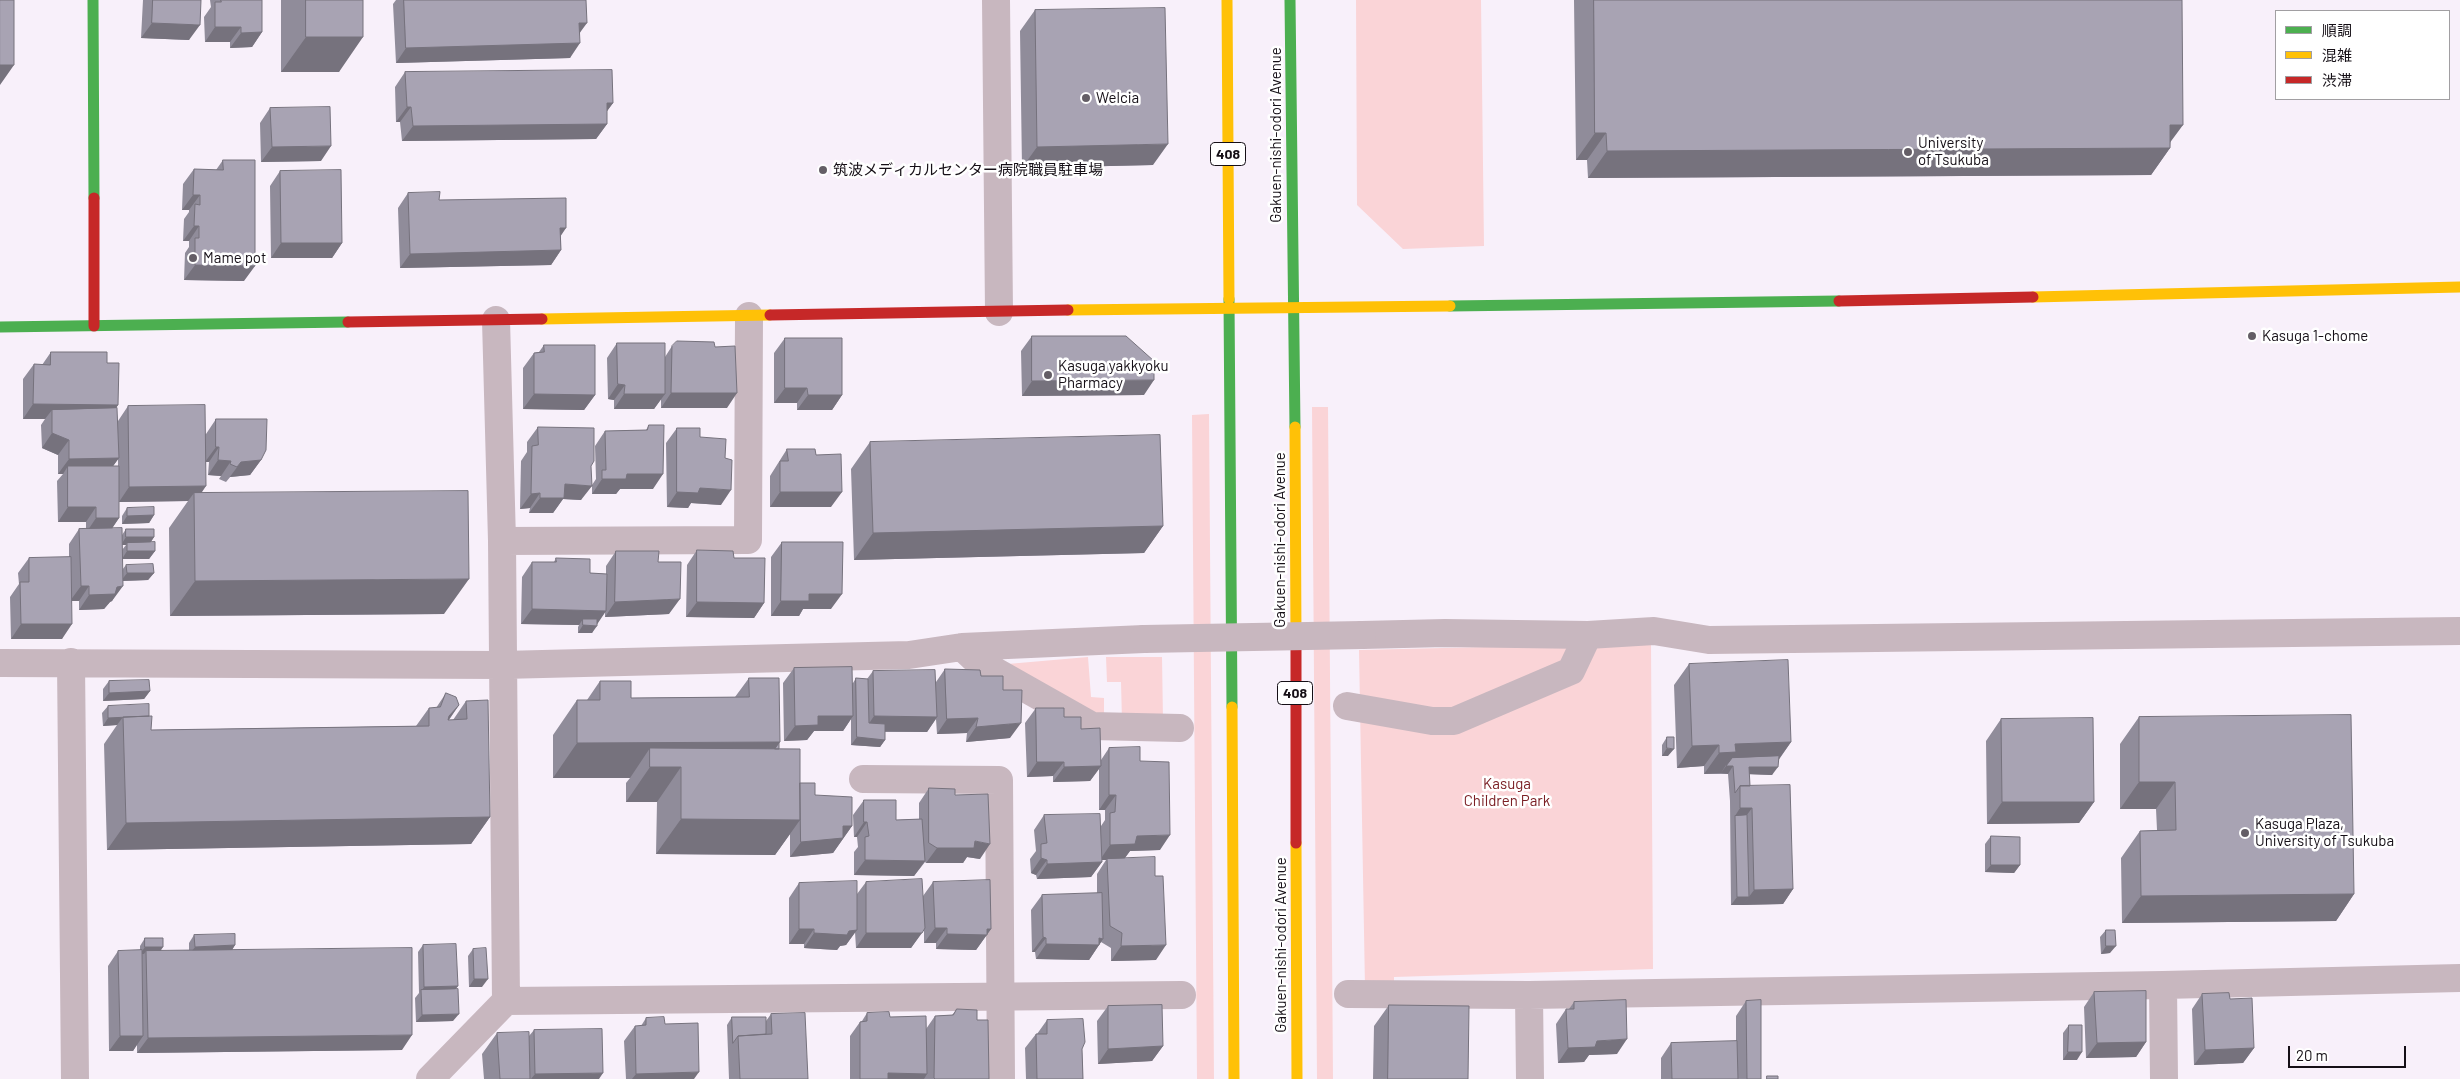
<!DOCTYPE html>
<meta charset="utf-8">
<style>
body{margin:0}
#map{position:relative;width:2460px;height:1079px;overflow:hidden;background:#f8f0fa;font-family:Barlow,"Noto Sans JP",sans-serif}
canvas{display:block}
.legend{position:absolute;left:2275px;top:10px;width:175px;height:90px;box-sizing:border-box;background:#fff;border:1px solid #a19fa2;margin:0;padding:6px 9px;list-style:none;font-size:15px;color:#150f16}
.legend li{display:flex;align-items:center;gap:10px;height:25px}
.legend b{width:25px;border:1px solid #a19fa2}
.scale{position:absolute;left:2288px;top:1046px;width:118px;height:22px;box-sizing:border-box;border:2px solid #150f16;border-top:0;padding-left:6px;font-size:15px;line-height:18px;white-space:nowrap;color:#150f16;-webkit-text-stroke:4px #fff;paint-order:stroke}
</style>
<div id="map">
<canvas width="2460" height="1079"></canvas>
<ul class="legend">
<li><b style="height:6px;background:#4caf50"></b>順調</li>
<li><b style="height:6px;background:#ffc107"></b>混雑</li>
<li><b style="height:6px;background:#c62828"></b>渋滞</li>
</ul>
<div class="scale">20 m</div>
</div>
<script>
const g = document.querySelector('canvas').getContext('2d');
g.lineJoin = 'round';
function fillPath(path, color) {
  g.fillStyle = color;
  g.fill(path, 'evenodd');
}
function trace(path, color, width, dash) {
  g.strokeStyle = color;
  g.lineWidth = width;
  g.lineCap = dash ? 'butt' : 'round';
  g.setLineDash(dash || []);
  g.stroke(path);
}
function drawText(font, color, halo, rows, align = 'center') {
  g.font = font + ' Barlow,"Noto Sans JP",sans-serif';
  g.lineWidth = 5;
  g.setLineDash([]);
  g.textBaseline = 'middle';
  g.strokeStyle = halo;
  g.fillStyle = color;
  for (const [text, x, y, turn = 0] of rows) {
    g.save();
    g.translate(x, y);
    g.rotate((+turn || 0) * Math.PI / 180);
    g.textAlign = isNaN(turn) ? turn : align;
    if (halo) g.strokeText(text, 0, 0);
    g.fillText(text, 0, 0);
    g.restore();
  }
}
const green = new Path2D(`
 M1356,0H1481L1484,246L1403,249L1357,205Z
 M1312,407H1328L1333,1079H1317Z
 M1209,414L1214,1079H1197L1192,415Z
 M1651,643L1653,969L1394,977V988H1365L1359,650Z
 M1088,657L1091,697L1104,698V718L996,665Z
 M1106,657H1162L1163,721H1122L1121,682H1107Z`);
const street = new Path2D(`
 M996,0L999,312
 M496,320L502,541L506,1001
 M502,541L748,540L749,316
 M1362,635L1445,633L1588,635L1654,631L1709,640L2460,631
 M962,647L977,661L1092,726L1180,728
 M71,662L75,1079
 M0,663L502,665L909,655L962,647L1144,639
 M1347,706L1432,721H1454L1571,671L1588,635
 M863,779L999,780L1001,1079
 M2163,985L2164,1079
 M1348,994L1529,995
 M430,1079L506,1001L1182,995
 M1530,1079L1529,995L2163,985L2460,978`);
const fast = new Path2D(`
 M93,0L94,198
 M1290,0L1295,427
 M1229,299L1232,707
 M1450,306L1839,301
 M0,327L348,322`);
const slow = new Path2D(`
 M1227,0L1229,299
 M2033,297L2460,287
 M1068,310L1450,306
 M542,319L770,315
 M1295,427L1296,640
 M1232,707L1234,1079
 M1296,843L1297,1079`);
const jam = new Path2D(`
 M94,198V326
 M1839,301L2033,297
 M770,315L1068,310
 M348,322L542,319
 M1296,640V843`);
const streetBridge = new Path2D(`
 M1144,639L1362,635`);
const wall = new Path2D(`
 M143,0H201L189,40L141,38Z
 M210,0H262V32L252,47L230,48V42H205L204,17L211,7Z
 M281,0H363L339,72H281Z
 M396,0H586L580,33L570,58L396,63L393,4Z
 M1574,0H2182L2170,148L2151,175L1588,178L1587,160H1576Z
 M1035,10L1153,165L1022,168L1020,31Z
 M405,72L613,103L607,111V124L596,139L402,141L400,122H396L395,87Z
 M270,108L321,161L261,162L260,123Z
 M223,160L244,281L184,280L185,253L189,247V241H183L184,219L189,212V210H182L183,184L194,169L216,170Z
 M280,171L342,243L332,258H271L270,186Z
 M408,193L439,200L561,236V250L551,265L400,268L398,208Z
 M1032,336L1144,395L1022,396L1021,351Z
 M785,338L842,395L832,410H797V403H774V353Z
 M617,343L665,357L672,346L715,347L727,408H661V399L654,409H614V400L608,399L607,358Z
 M544,345L595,395L584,410L523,409V368L534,353L539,352Z
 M51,352L107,363L118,405L116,408L118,421L128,406L206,434L216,419L261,460L250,475L230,477L226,482L219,479L221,476L208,475L209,462H206L201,493L444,614L170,616L169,528L188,501L119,502V518L112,528L122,535L126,529L154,537L150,543L155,551L149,559H122V570L126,565L154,573L148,580L123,581L112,601L110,602L104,609L79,610V601H72L62,639H11L10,597L19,584L18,573L29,558L69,557V544L79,529H86V522H58L57,481L63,474H58V455L42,448L41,425L45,419H23V379L34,364L42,365ZM118,459V466H113ZM122,545H126L122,550Z
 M649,425L653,489H620L616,494H592V485L596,479L595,446L605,431L646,430Z
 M538,427L591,466L581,500L563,499L553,513H529L530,508L520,509L521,461L527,452V442Z
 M677,428L700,437L721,505L691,503L688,508L667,507L666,443Z
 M870,442L1163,526L1144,553L854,560L851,469Z
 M787,449L816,455L831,507H770V476Z
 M127,508L154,515L149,523L122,524V516Z
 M782,542L831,609H803L799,616H771V557Z
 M697,550L734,558L764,603L754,618L686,617L687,565Z
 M616,551L658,562L669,614L605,617V612L597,623L592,633H578V627L579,625L521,624L522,577L532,562H554L556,558L590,573L606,574V566Z
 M1689,664L1791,742L1778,761L1772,775L1749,774L1750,786L1793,889L1783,904L1731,905L1730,801L1728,774H1704V766L1677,768L1674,685Z
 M794,668L853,683L856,678L867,679L873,671L936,682L945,669L981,676L1003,690L1010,738L966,742L967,733L937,734L936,719L927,732H885V740L880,747L851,745V719L843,731H814L807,740L784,741L783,683Z
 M749,678L779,743V749L800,783L852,826L833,853L790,857V834L775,855L656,854L657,802H626V783L630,778H553V735L577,700H587L600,681L631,698L735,697Z
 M109,681L150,691L144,699L103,701V689Z
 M446,693L459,705L449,720H453L466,701L490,817L471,844L107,850L104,744L117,725L103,726L102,713L108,706L149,716L151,730L416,726L429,708H436Z
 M1036,708L1064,717L1081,729L1101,760L1109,748L1140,761L1160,850L1130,851L1125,858L1156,960L1111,961V948L1101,942L1089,960L1036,959L1035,952H1032L1031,910L1042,895L1097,893V874L1106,860H1102V862L1091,877L1037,879L1036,875L1031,873L1030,859L1036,851L1034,830L1044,815L1101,826L1105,820V810H1099V769L1090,781L1053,782V776L1027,777L1025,723Z
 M2139,717L2354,894L2336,921L2122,923L2121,858L2140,831L2157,830L2156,809H2120V744Z
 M2001,719L2094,802L2079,823L1987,824L1986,741Z
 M1667,737L1668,756H1662V745Z
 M929,788L955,795L980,859L967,857L963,863H926L925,862L914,876L854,875V852L858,847L857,837H854L853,815L864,800L896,820L919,819V803Z
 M1991,836L2020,865L2014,873L1985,872V844Z
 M866,882L923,896L933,882L991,929L976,950L936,949V943H924V929L911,948H856L855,932L846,945L840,946L837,950L804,948V944H789V898L799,883L857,894Z
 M2106,930L2110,953L2101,954L2100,937Z
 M194,935L235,945L232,950L402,1050L137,1053V1044L133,1051H109L108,966L118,951L140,950V946L145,938L161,951L189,950V943Z
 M423,945L458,986L455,989L453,1021L416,1022L415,998L419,993L418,952Z
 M473,949L482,987H469L468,956Z
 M2094,992L2146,1042L2136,1057L2086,1058L2084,1007Z
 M2202,994L2230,999L2254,1048L2243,1063L2194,1065L2192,1009Z
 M1746,1001L1761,1079H1661V1058L1671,1043L1736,1041V1016Z
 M1574,1002L1617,1054L1589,1055L1584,1062L1558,1063L1556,1024L1566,1009H1569Z
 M1389,1005L1468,1079H1373L1374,1026Z
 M1108,1006L1163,1046L1152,1061L1098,1064L1097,1021Z
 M957,1009L977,1020L989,1079H924V1078V1079H850V1036L860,1022L862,1021L867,1013L890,1017L926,1029L935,1016L952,1015Z
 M771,1014L808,1079H729L727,1025L732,1017L766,1021Z
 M646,1018L665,1024L694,1079H626L624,1041L635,1026H641Z
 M1047,1020L1082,1049L1083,1079H1026L1025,1048L1036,1034H1037Z
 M2069,1025L2077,1060H2063V1033Z
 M534,1030L599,1079H484L482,1054L497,1033L529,1036Z`);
const shadedWall = new Path2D(`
 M152,23L200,25L189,40L141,38Z
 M579,23H587L576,38Z
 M215,27H241L230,42H205Z
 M262,32L252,47L230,48L241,33Z
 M306,37H363L339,72H281Z
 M580,43L570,58L396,63L406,48Z
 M0,65H14L0,85Z
 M607,103H613L602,118Z
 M407,107H411L400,122H396Z
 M607,124L596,139L402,141L413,126Z
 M2170,125H2183L2166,148H2170L2151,175L1588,178L1607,151Z
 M1595,133H1606L1587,160H1576Z
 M1168,144L1153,165L1022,168L1037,147Z
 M331,146L321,161L261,162L272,147Z
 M193,195H200L189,210H182Z
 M194,226H199L189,241H183Z
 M560,228H566L556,243Z
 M281,243H342L332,258H271Z
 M561,250L551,265L400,268L410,254Z
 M195,265L255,266L244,281L184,280Z
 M1154,380L1144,395L1022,396L1032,381Z
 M618,384L625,385L614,400L608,399Z
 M785,388H807L797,403H774Z
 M671,393H737L727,408H661Z
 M534,394L595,395L584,410L523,409Z
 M624,394H665L654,409H614Z
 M808,395H842L832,410H797Z
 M33,404L118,405L108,420L52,410L45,419H23Z
 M52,433L69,440L58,455L42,448Z
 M216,447H219L209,462H205Z
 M119,458L108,473L68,466L63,474H58L69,459Z
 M218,460L231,461L221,476L208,475Z
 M261,460L250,475L230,477L226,482L241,462Z
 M627,474H663L653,489H620L616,494H592L602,479Z
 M565,484L592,486L581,500L563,499L553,513H529L540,498Z
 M206,486L196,501L194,493L188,501L119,502L129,487Z
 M700,488L731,490L721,505L691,503L688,508L667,507L677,492Z
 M780,492H842L831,507H770Z
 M540,493L530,508L520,509L531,494Z
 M68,507H96L86,522H58Z
 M154,515L149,523L122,524L127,516Z
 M96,518H119L109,533H86Z
 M1163,526L1144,553L854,560L873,533Z
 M126,537H154L149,545L127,543L126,545H121Z
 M127,551H155L149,559H122Z
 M127,573H154L148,580L121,581Z
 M469,579L444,614L170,616L195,581Z
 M81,586H89L79,601H70Z
 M123,586L112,601L110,602L104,609L79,610L89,595L117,587Z
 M809,594H842L831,609H803L799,616H771L781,601Z
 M680,599L669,614L605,617L615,602Z
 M697,602L764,603L754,618L686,617Z
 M532,609L606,611L596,626H597L592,633H578L583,625V619L579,625L521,624Z
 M21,624H72L62,639H11Z
 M150,691L144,699L103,701L109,693Z
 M459,705L440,732L449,716Z
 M818,716H853L843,731H814L807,740L784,741L795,726Z
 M874,716L937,717L927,732L864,731Z
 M123,717L117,725L103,726L108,718Z
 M978,718L967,733L937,734L947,719Z
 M1021,723L1010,738L966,742L976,727Z
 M857,737L885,740L880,747L851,745Z
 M780,742L755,777L681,767L657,802H626L650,767V748L630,778H553L577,743Z
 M1791,742L1776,763L1726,765L1721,773L1704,774L1719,753L1735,744Z
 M1719,745L1704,766L1677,768L1692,746Z
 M1667,748L1674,749L1668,756H1662Z
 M1037,762H1064L1053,776L1027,777Z
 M1101,766L1090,781L1053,782L1064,767Z
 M1726,766H1733L1728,774L1721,773Z
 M1749,767H1778L1772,775L1744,774Z
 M2139,782H2175L2156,809H2120Z
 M1109,795H1116L1105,810H1099Z
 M2002,802H2094L2079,823L1987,824Z
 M1740,808H1752L1741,823L1735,816Z
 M490,817L471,844L107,850L126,823Z
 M681,819L800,820L775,855L656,854Z
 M864,822H867L857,837H854Z
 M843,826H852L833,853L790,857L801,842Z
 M1170,835L1160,850L1130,851L1124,859H1107L1106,860H1100L1110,845L1137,836Z
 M975,841L990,844L980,859L967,857L963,863H926L937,848Z
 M1041,858L1047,860L1036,875L1031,873Z
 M865,860L925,861L914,876L854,875Z
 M1102,862L1091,877L1037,879L1047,864Z
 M1991,865H2020L2014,873L1985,872Z
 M1793,889L1783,904L1743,905L1754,890Z
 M2354,894L2336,921L2122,923L2141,896Z
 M1737,897H1749L1743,905H1731Z
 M935,928H947L936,943H924Z
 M799,929H814L804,944H789Z
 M987,929H991L976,950L936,949L947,934Z
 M857,930L846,945L840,946L837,950L804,948L814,933Z
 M866,933H922L911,948H856Z
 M1043,937L1046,938L1035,952H1032Z
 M1099,938L1103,939L1089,960L1036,959L1046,944Z
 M235,945L230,953L189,955L195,947Z
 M1166,945L1156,960L1111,961L1121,946Z
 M2106,946H2116L2110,953L2101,954Z
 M145,947H163L158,955L146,951L144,954H140Z
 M474,979H488L482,987H469Z
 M458,986L452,994L421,992L424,987Z
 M459,1014L453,1021L416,1022L422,1015Z
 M412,1035L402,1050L137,1053L148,1038Z
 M120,1036H143L133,1051H109Z
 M1627,1039L1617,1054L1589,1055L1584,1062L1558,1063L1568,1048L1597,1041Z
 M2146,1042L2136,1057L2086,1058L2097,1043Z
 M1163,1046L1152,1061L1098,1064L1108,1049Z
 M2254,1048L2243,1063L2194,1065L2205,1050Z
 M2068,1052H2082L2077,1060H2063Z
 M699,1072L694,1079H632L636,1074Z
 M603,1073L599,1079H531L535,1074Z
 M888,1073L927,1074L924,1079H883Z`);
const building = new Path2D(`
 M0,0H14V65H0Z
 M153,0H201L200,25L152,23Z
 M221,0H262V32L241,33V27H215V2H221Z
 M306,0H363V37H306Z
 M404,0H586L587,23H579L580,43L406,48Z
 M1594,0H2182L2183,125H2170V148L1607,151L1606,133H1595Z
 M1165,8L1168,144L1037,147L1035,10Z
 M612,70L613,103H607V124L413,126L411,107H407L405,72Z
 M330,107L331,146L272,147L270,108Z
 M223,160H255V266L195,265V238H199V226H194L195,204L200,205V195H193L194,169L223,170Z
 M341,170L342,243H281L280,171Z
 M440,192L439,200L566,198V228H560L561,250L410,254L408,193Z
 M1032,336H1126L1154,361V380L1032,381Z
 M785,338H842V395H808L807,388H785Z
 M677,341L714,342L715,347L735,346L737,393H671L672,346Z
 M617,343H665V394H624L625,385L618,384Z
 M544,345H595V395L534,394V353L544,352Z
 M51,352H107V363H119L118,405L33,404L34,364L50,365Z
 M205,405L206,486L129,487L128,406Z
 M117,408L119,458L69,459V440L52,433V410Z
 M216,419H267L266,450L261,460L241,462L237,467L230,464L231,461L218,460L219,447H216Z
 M649,425H664L663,474H627L626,479H602V470H606L605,431L647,430Z
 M538,427L594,428V461L591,466L592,486L565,484L564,498H540V493L531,494L532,446L538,445Z
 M677,428H700V437L726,439L725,458L732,460L731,490L700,488L698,493L677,492Z
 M1160,435L1163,526L873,533L870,442Z
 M787,449H815L816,455L841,454L842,492H780V461H788Z
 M68,466H119V518H96V507H68Z
 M468,491L469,579L195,581L194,493Z
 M154,507V515L127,516V508Z
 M122,528L123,586L117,587L115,594L89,595V586H81L79,529Z
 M126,529H154V537H126Z
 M155,542V551H127V543Z
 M782,542H843L842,594H809V601H781Z
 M697,550L733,551L734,558H765L764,603L697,602Z
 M616,551H659L658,562H681L680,599L615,602Z
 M71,557L72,624H21L20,582H29V558Z
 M556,558L590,559V573L607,574L606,611L532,609V562H556Z
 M153,564L154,573H127L126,565Z
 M583,619H597V626L583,625Z
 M1788,660L1791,742L1735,744L1736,752L1719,753V745L1692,746L1689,664Z
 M852,667L853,716H818V725L795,726L794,668Z
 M945,669L980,670L981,676H1003V690H1022L1021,723L976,727L978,718L947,719Z
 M935,670L937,717L874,716L873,671Z
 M749,678H779L780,742L577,743V700H600V681H631V698L749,697Z
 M856,678L868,679L869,723L885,724V740L857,737Z
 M149,680L150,691L109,693V681Z
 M446,693L456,697L459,705L449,716L448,720L467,719L466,701L488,700L490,817L126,823L123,717L152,716L151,730L429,726V708L440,707Z
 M149,704V716L108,718V706Z
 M1036,708H1064V717H1081V729L1100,728L1101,766L1064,767V762H1037Z
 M2351,715L2354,894L2141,896L2140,831L2176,830L2175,782H2139V717Z
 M2093,718L2094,802H2002L2001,719Z
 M1667,737H1674V749L1667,748Z
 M779,743V749H775Z
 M1140,747V761L1169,762L1170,835L1137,836L1135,844L1110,845V813L1115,812L1116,795H1109V748Z
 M650,748L800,749V820L681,819V767H650Z
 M1779,756L1778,767H1749L1750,786H1740L1735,793L1733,766H1726L1732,758Z
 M800,783H815V795L852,797V826H843V838L801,842Z
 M1790,785L1793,889L1754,890L1752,808H1740V786Z
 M929,788L955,789V795L988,794L990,844L975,841L974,848H937L929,843Z
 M864,800H896V820L922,819L925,861L865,860V837L869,836L867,822H864Z
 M1100,814L1102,862L1047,864V860L1041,858V844L1047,843L1044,815Z
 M1747,815L1749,897H1737L1735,816Z
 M1991,836L2020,837V865H1991Z
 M1155,857V876H1163L1166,945L1121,946L1122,933L1110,926L1107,859Z
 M922,879L925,928L922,933H866V882Z
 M990,880L991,929H987V935L947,934V928H935L933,882Z
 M857,881V930L849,931L847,935L814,933V929H799V883Z
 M1102,893L1103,939L1099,938V945L1046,944V938L1043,937L1042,895Z
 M2106,930H2115L2116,946H2106Z
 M235,934V945L195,947L194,935Z
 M145,938H163V947H145Z
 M456,944L458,986L424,987L423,945Z
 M412,948V1035L148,1038L146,951Z
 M486,948L488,979H474L473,949Z
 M142,950L143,1036H120L118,951Z
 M458,989L459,1014L422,1015L421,990Z
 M2146,991V1042L2097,1043L2094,992Z
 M2229,993L2230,999L2252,998L2254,1048L2205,1050L2202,994Z
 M1626,1000L1627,1039L1597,1041L1595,1047L1568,1048L1566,1009H1574V1002Z
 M1761,1000V1079H1747L1746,1001Z
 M1162,1005L1163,1046L1108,1049V1006Z
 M1389,1005L1469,1006L1468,1079H1388Z
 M957,1009L977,1010V1020H988L989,1079H935L934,1078L935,1016L953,1015Z
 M889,1012L890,1017L926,1016L927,1074L888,1073V1079H860V1022L867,1021V1013Z
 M805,1013L808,1079H740L738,1036L772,1034L771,1014Z
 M664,1017L665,1024L698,1023L699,1072L636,1074L635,1026L646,1025V1018Z
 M732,1017H766V1034L738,1036L733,1043Z
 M1083,1019L1085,1042L1082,1049L1083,1079H1037L1036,1034H1047V1020Z
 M2069,1025H2082V1052H2068Z
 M602,1029L603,1073L535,1074L534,1030Z
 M529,1032L530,1079H500L497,1033Z
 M1737,1041L1738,1079H1672L1671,1043Z
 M1767,1076H1778V1079H1767Z`);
const markers = [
 [1086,98,5,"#645e66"],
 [1908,152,5,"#645e66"],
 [823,170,5,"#645e66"],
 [193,258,5,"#645e66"],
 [2252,336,5,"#645e66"],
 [1048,375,5,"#645e66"],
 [2245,833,5,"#645e66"]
];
const shields = [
 [1228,154,35],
 [1295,693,35]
];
const shieldNames = [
 ["408",1228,154],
 ["408",1295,693]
];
const poiNames = [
 ["Welcia",1096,98],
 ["University",1918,143],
 ["of Tsukuba",1918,160],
 ["筑波メディカルセンター病院職員駐車場",833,170],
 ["Mame pot",203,258],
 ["Kasuga 1-chome",2262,336],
 ["Kasuga yakkyoku",1058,366],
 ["Pharmacy",1058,383],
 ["Kasuga Plaza,",2255,824],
 ["University of Tsukuba",2255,841]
];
const streetNames = [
 ["Gakuen-nishi-odori Avenue",1276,135,-90],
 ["Gakuen-nishi-odori Avenue",1280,540,-90],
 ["Gakuen-nishi-odori Avenue",1281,945,-90]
];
const parkNames = [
 ["Kasuga",1507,784],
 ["Children Park",1507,801]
];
fillPath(green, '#fad4d7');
trace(street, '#c8b7bf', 28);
trace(fast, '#4caf50', 11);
trace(slow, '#ffc107', 11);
trace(jam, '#c62828', 11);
trace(streetBridge, '#c8b7bf', 28);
fillPath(wall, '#908c9a');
fillPath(shadedWall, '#76727d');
fillPath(building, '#a8a3b3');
trace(building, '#76727d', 1);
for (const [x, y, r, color] of markers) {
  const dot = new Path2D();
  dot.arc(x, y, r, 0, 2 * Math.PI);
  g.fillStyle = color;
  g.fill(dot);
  trace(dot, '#fff', 2);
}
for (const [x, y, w] of shields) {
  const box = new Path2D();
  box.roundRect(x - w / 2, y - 11.5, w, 23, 4);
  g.fillStyle = '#fff';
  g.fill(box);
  trace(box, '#150f16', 1);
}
drawText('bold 14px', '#150f16', null, shieldNames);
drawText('15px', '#150f16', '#fff', poiNames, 'left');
drawText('15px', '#150f16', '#fff', streetNames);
drawText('15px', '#7b2025', '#fff', parkNames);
</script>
